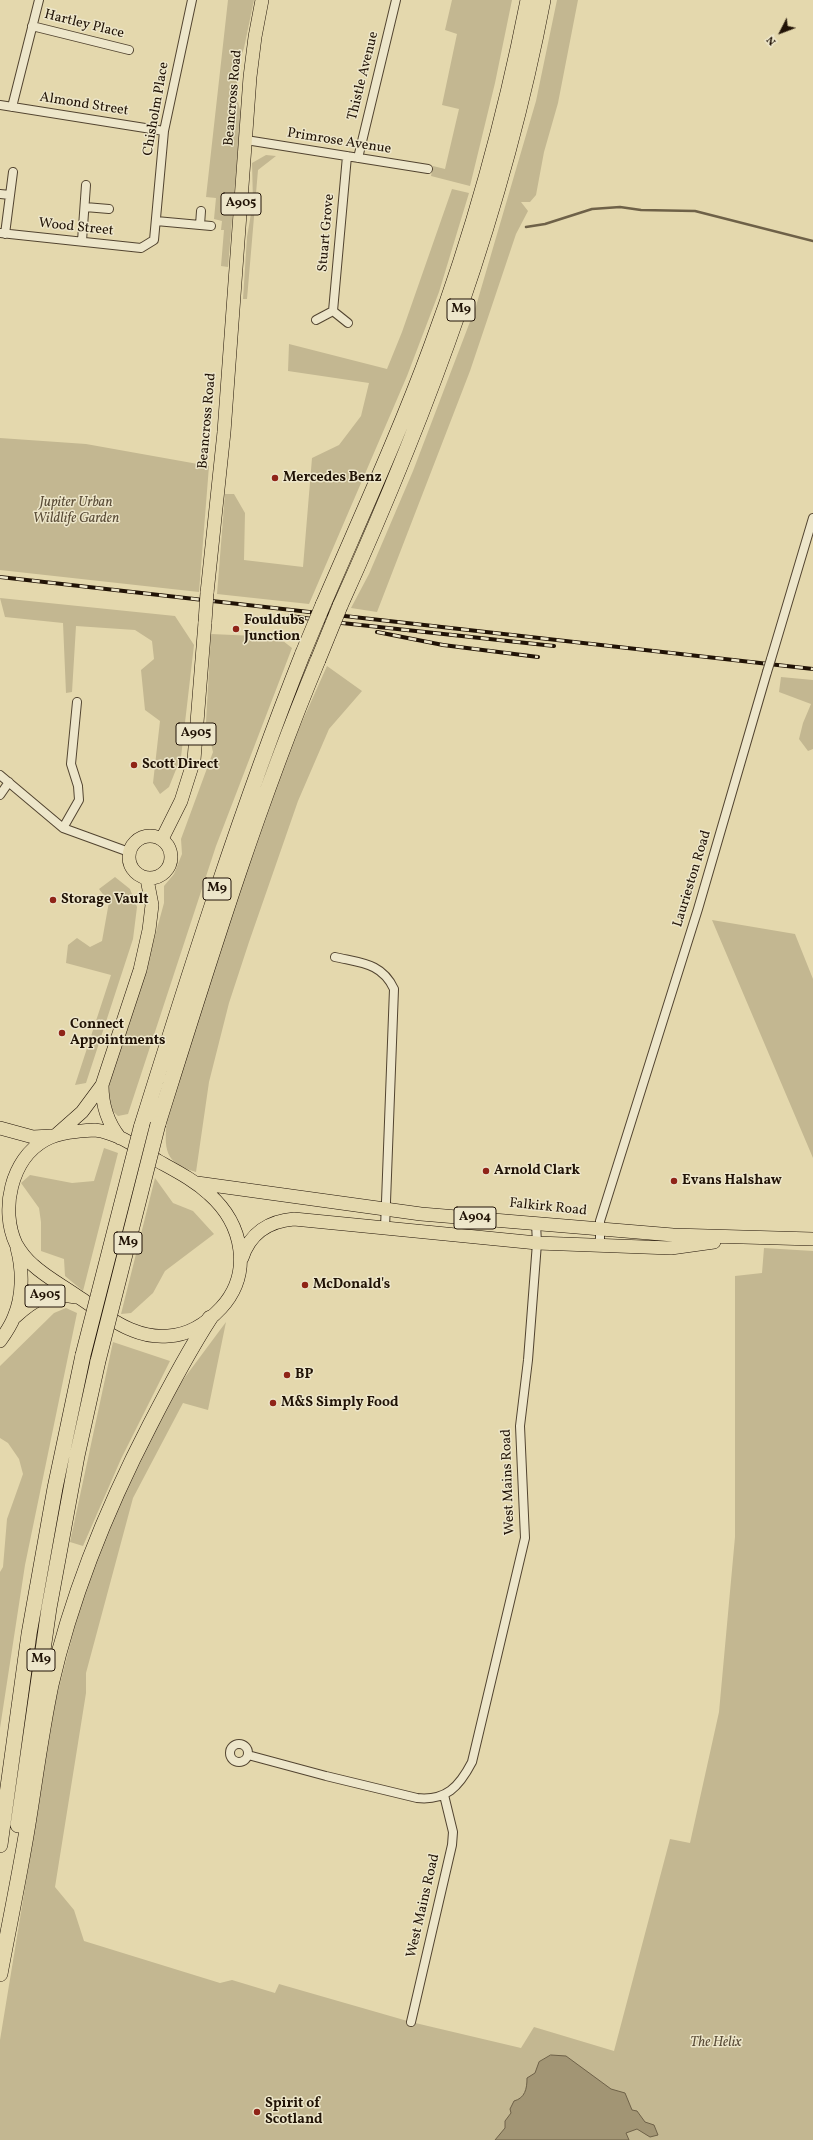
<!DOCTYPE html>
<style>
body{margin:0}
#map{position:relative;width:813px;height:2140px;overflow:hidden;background:#e4d8ad;font-family:Vollkorn,serif}
canvas{display:block}
.north{position:absolute;left:761px;top:12px;width:40px;height:40px;-webkit-text-stroke:3px #ede6ca;paint-order:stroke;rotate:228deg;font-size:11px;font-weight:700;line-height:16px;text-align:center;color:#211306}
.north::after{content:'';display:block;margin:auto;width:14px;height:18px;background:#211306;clip-path:polygon(50% 0,100% 100%,50% 72%,0 100%)}
</style>
<div id="map">
<canvas width="813" height="2140"></canvas>
<div class="north">N</div>
</div>
<script>
const g = document.querySelector('canvas').getContext('2d');
g.lineJoin = 'round';
function fillPath(path, color) {
  g.fillStyle = color;
  g.fill(path, 'evenodd');
}
function trace(path, color, width, dash) {
  g.strokeStyle = color;
  g.lineWidth = width;
  g.lineCap = dash ? 'butt' : 'round';
  g.setLineDash(dash || []);
  g.stroke(path);
}
function drawText(font, color, halo, rows, align = 'center') {
  g.font = font + ' Vollkorn,serif';
  g.lineWidth = 3;
  g.setLineDash([]);
  g.textBaseline = 'middle';
  g.strokeStyle = halo;
  g.fillStyle = color;
  for (const [text, x, y, turn = 0] of rows) {
    g.save();
    g.translate(x, y);
    g.rotate((+turn || 0) * Math.PI / 180);
    g.textAlign = isNaN(turn) ? turn : align;
    if (halo) g.strokeText(text, 0, 0);
    g.fillText(text, 0, 0);
    g.restore();
  }
}
const green = new Path2D(`
 M228,0H254L244,48L237,68V98L241,113L228,267L221,266L224,230H221L222,221L214,219L216,198L206,197Z
 M452,0H512L495,83L470,186L431,176L433,166L445,169L459,109L442,105L457,34L445,30Z
 M557,0H578L558,103L544,152L536,195L530,202H521L528,211L516,234L470,371L377,612L351,608L369,574L413,471L476,306L536,101Z
 M266,155L276,156L258,170L247,299H243L247,237L253,202L252,163Z
 M452,189L469,193L439,292L407,376L309,604L217,594L225,494H234L245,513L244,560L303,567L312,458L339,445L361,416L369,383L288,371L289,344L387,369L402,332Z
 M0,438L86,444L209,466L199,592L0,570Z
 M0,598L175,616L194,645L181,757L169,787L160,794L153,783L160,721L145,710L141,670L154,659L152,641L135,630L76,626L72,692L66,693L63,623L5,617Z
 M211,634L278,637L292,648L216,846L128,1114L118,1116L107,1106L106,1088L147,965L164,903V886L174,874L182,854L181,839L213,752L206,722Z
 M327,666L362,691L329,729L298,801L249,942L229,1003L209,1082L196,1172C164,1163 164,1149 167,1119L250,854L293,742Z
 M781,677L813,680V749L808,751L799,739L803,723L811,704L779,692Z
 M115,877L130,889L137,907L133,939L86,1083L75,1085L111,975L66,963L68,945L77,938L90,947L102,941L109,902L99,889Z
 M712,920L795,934L813,979V1158Z
 M104,1148L118,1153L83,1291L65,1276L64,1259L41,1251V1222L39,1208L21,1183L30,1175L72,1183L94,1181Z
 M155,1178L173,1203L193,1211L214,1234L165,1271L153,1293L131,1313L121,1314Z
 M764,1248L813,1251V2140H0V2040L56,1699L86,1584L115,1505L171,1396L226,1322L208,1410L183,1403L133,1498L86,1673V1693L55,1887L74,1910L84,1941L220,1983L232,1980L275,1993L279,1984L411,2022L521,2048L534,2027L614,2051L670,1839L690,1843L719,1712L735,1537V1276L762,1273Z
 M66,1308L77,1313L25,1565L0,1728V1572L3,1567L7,1519L23,1474L19,1459L8,1443L0,1438V1366L54,1313Z
 M113,1342L170,1361L121,1459L83,1546L70,1542Z`);
const water = new Path2D(`
 M551,2055L566,2056L611,2089L625,2093L632,2110L637,2111L645,2122L654,2125L658,2135L650,2137L637,2129L626,2133L629,2140H495L505,2128V2121L511,2113L510,2109L514,2101C525,2098 527,2089 527,2078L535,2073L539,2062Z`);
const stream = new Path2D(`
 M526,227L545,224L592,209L620,207L641,210L695,211L813,241`);
const street = new Path2D(`
 M32,26L129,50
 M0,105L164,131
 M12,107L39,0
 M246,140L428,169
 M358,158L396,0
 M0,194L10,195
 M85,207L109,209
 M156,221L211,226
 M200,225L201,211
 M0,233L141,248L154,240L164,131L192,0
 M5,234L13,172
 M82,241L86,185
 M333,311L347,156
 M316,320L333,311L348,323
 M771,659L813,518
 M0,775L63,828L129,852
 M0,795L9,782
 M63,828L79,800L78,786L71,764L77,702
 M335,957C361,963 382,963 394,989L385,1228
 M600,1246V1221L698,909L767,672
 M230 1753a9 9 0 1 1 18 0a9 9 0 1 1-18 0Z
 M248,1755L326,1776L417,1798C446,1801 459,1787 472,1762L525,1538L520,1426L528,1360L537,1243L536,1224
 M411,2022L452,1845L453,1832L444,1795`);
const primary = new Path2D(`
 M207,593L224,432L250,77L255,37L262,0
 M129 857a21 21 0 1 1 42 0a21 21 0 1 1-42 0Z
 M162,839L181,801L194,760L205,622
 M102,1085C102,1105 107,1122 120,1138
 M0,1128L33,1137L51,1136
 M95,1130C119,1133 138,1148 158,1161C176,1171 194,1180 209,1194C243,1224 253,1273 221,1308C207,1323 189,1335 168,1336C156,1337 144,1335 132,1330C113,1323 97,1309 80,1298C65,1287 47,1278 33,1265C26,1259 20,1251 16,1244C0,1210 11,1159 45,1140C60,1132 78,1131 95,1130Z
 M56,1135L82,1112L102,1085L140,970L149,930L152,905L147,879
 M197,1183L421,1214L673,1235L813,1239
 M242,1258C250,1233 269,1221 294,1219L537,1243L671,1248L714,1242
 M15,1317C36,1298 47,1292 76,1297
 M0,1341C5,1334 11,1325 14,1317C23,1296 23,1270 17,1248`);
const highway = new Path2D(`
 M323,605C360,519 399,434 431,347C473,234 505,118 528,0
 M340,606C428,411 503,211 543,0
 M158,1124C207,968 255,811 318,660
 M141,1128C191,968 241,809 303,653
 M18,1825L49,1608L77,1456L98,1361
 M0,1845L29,1634L55,1488L83,1355
 M0,1974C9,1926 19,1878 27,1830C35,1781 41,1733 51,1685C72,1593 107,1508 150,1425C169,1388 188,1352 210,1318`);
const rail = new Path2D(`
 M0,577L813,669
 M290,616L342,623L554,646
 M377,632L443,645L538,657`);
const streetBridge = new Path2D(`
 M767,672L771,659`);
const primaryBridge = new Path2D(`
 M205,622L207,593`);
const highwayBridge = new Path2D(`
 M303,653L323,605
 M318,660L340,606
 M83,1355L141,1128
 M98,1361L158,1124`);
const markers = [
 [275,478,4,"#8f2418"],
 [236,629,4,"#8f2418"],
 [134,765,4,"#8f2418"],
 [53,900,4,"#8f2418"],
 [62,1033,4,"#8f2418"],
 [486,1171,4,"#8f2418"],
 [674,1181,4,"#8f2418"],
 [305,1285,4,"#8f2418"],
 [287,1375,4,"#8f2418"],
 [273,1403,4,"#8f2418"],
 [257,2112,4,"#8f2418"]
];
const shields = [
 [241,204,40],
 [461,310,28],
 [196,734,40],
 [217,889,28],
 [475,1218,42],
 [128,1243,28],
 [45,1296,40],
 [41,1660,28]
];
const shieldNames = [
 ["A905",241,204],
 ["M9",461,310],
 ["A905",196,734],
 ["M9",217,889],
 ["A904",475,1218],
 ["M9",128,1243],
 ["A905",45,1296],
 ["M9",41,1660]
];
const streetNames = [
 ["Hartley Place",84,25,14],
 ["Thistle Avenue",364,76,-76],
 ["Beancross Road",234,98,-85],
 ["Almond Street",84,105,9],
 ["Chisholm Place",157,109,-80],
 ["Primrose Avenue",339,142,9],
 ["Wood Street",76,228,6],
 ["Stuart Grove",327,233,-85],
 ["Beancross Road",208,421,-85],
 ["Laurieston Road",693,879,-73],
 ["Falkirk Road",548,1208,6],
 ["West Mains Road",509,1482,-92],
 ["West Mains Road",424,1906,-77]
];
const poiNames = [
 ["Mercedes Benz",283,478],
 ["Fouldubs",244,621],
 ["Junction",244,637],
 ["Scott Direct",142,765],
 ["Storage Vault",61,900],
 ["Connect",70,1025],
 ["Appointments",70,1041],
 ["Arnold Clark",494,1171],
 ["Evans Halshaw",682,1181],
 ["McDonald's",313,1285],
 ["BP",295,1375],
 ["M&S Simply Food",281,1403],
 ["Spirit of",265,2104],
 ["Scotland",265,2120]
];
const parkNames = [
 ["Jupiter Urban",76,503],
 ["Wildlife Garden",76,519],
 ["The Helix",716,2043]
];
fillPath(green, '#c3b791');
fillPath(water, '#a29574');
trace(water, '#6e6148', 1);
trace(stream, '#6e6148', 2.5);
trace(street, '#524430', 10);
trace(primary, '#211306', 14);
trace(highway, '#211306', 16);
trace(street, '#ede6ca', 8);
trace(primary, '#e4d8ad', 13);
trace(highway, '#e4d8ad', 15);
trace(rail, '#211306', 4);
trace(rail, '#ede6ca', 2.5, [8]);
trace(streetBridge, '#524430', 10, []);
trace(primaryBridge, '#211306', 14, []);
trace(highwayBridge, '#211306', 16, []);
trace(streetBridge, '#ede6ca', 8);
trace(primaryBridge, '#e4d8ad', 13);
trace(highwayBridge, '#e4d8ad', 15);
for (const [x, y, r, color] of markers) {
  const dot = new Path2D();
  dot.arc(x, y, r, 0, 2 * Math.PI);
  g.fillStyle = color;
  g.fill(dot);
  trace(dot, '#ede6ca', 1.5);
}
for (const [x, y, w] of shields) {
  const box = new Path2D();
  box.roundRect(x - w / 2, y - 11, w, 22, 3);
  g.fillStyle = '#ede6ca';
  g.fill(box);
  trace(box, '#211306', 1);
}
drawText('bold 13px', '#211306', null, shieldNames);
drawText('14px', '#211306', '#ede6ca', streetNames);
drawText('bold 14px', '#211306', '#ede6ca', poiNames, 'left');
drawText('italic 14px', '#5a4c37', '#ede6ca', parkNames);
</script>
